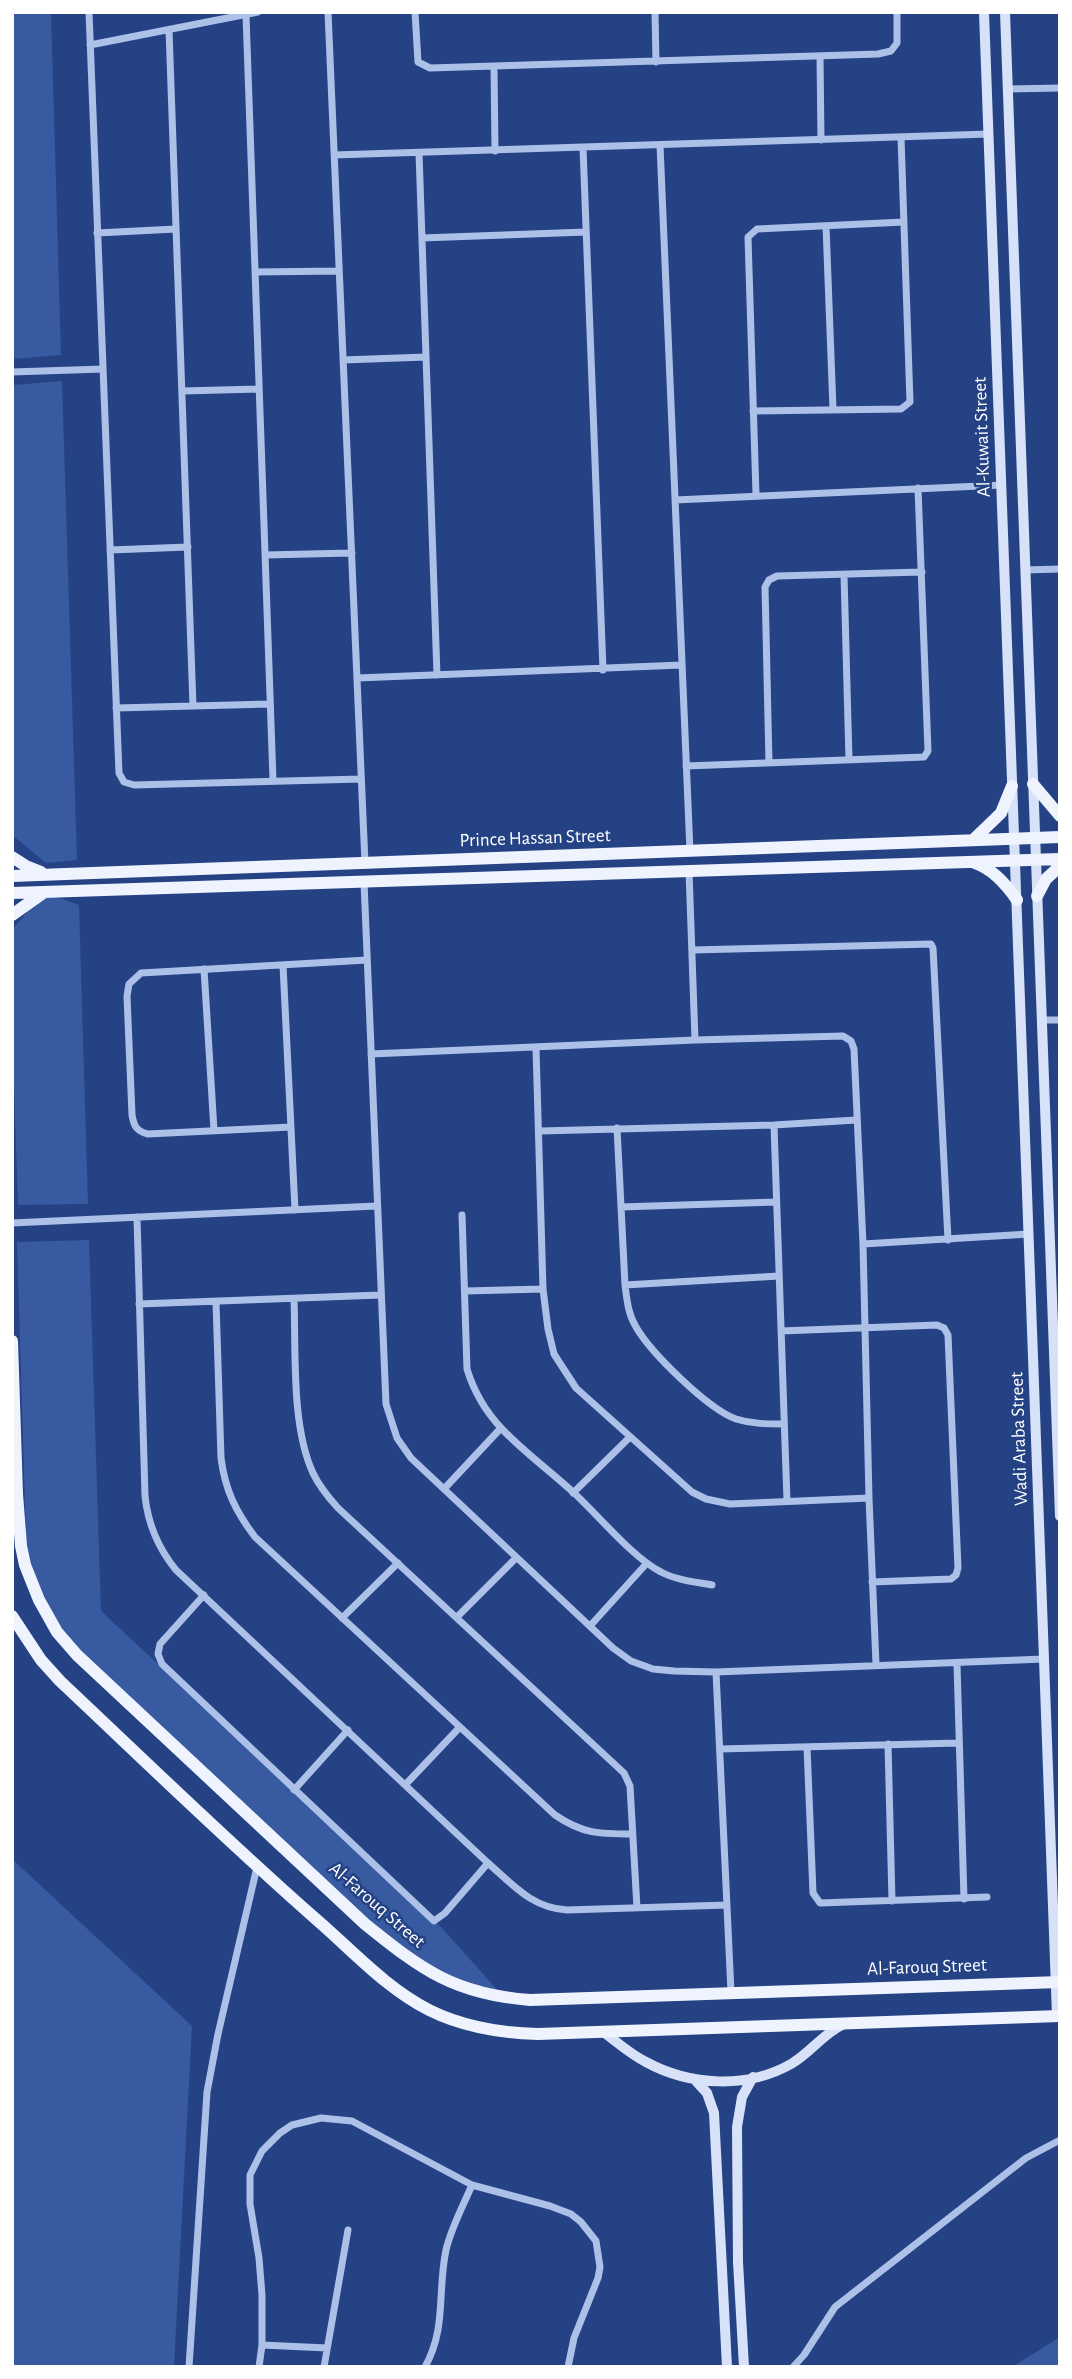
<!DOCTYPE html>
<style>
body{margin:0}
#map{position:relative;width:1072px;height:2379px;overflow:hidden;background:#244284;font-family:"Alegreya Sans",sans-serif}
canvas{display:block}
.frame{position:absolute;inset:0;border:14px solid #fff;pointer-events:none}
</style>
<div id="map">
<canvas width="1072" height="2379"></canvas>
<div class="frame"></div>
</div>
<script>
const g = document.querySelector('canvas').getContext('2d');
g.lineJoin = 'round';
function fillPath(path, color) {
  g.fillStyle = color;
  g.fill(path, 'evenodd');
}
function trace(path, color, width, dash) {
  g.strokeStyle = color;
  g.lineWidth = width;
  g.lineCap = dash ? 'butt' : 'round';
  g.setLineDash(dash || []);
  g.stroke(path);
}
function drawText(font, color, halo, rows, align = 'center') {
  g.font = font + ' "Alegreya Sans",sans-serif';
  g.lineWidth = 5;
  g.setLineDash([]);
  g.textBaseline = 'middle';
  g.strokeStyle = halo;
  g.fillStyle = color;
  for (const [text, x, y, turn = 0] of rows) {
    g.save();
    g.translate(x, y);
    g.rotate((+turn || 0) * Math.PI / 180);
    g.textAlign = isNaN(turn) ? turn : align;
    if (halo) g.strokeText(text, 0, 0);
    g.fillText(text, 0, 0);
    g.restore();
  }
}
const green = new Path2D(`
 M12,12H51L61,355L12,359Z
 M62,381L77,860L46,863L12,835V385Z
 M44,892L79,905L88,1204L18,1205L12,1029V930Z
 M89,1240L101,1611L442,1928L502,1995L412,1962L57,1632L31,1569L26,1541L17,1242Z
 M12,1859L192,2026L174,2367H12Z
 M1060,2337V2367H1012Z`);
const street = new Path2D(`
 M89,12L119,773L124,782L134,785L361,779
 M328,12L365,863
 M415,12L418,62L430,68L878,54L891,51L897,43V12
 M655,12L656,62
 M246,15L273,780
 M169,30L193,706
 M90,45L258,12
 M820,56L821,140
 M494,67L495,151
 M1008,89L1060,88
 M660,145L690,851
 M583,148L603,670
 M419,153L437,675
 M334,155L989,134
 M826,226L833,409
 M97,233L176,229
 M422,238L586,232
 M255,272L339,271
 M343,360L426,357
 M12,372L103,369
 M182,391L259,389
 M753,411L901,409L910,402L901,137
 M756,495L748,237L757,229L904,222
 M675,500L1002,485
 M110,550L188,547
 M265,555L352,553
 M1025,570L1060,569
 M844,575L849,760
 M357,678L682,665
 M116,708L270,704
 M769,763L765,587L769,580L777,576L922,572
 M686,766L924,757L928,751L918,488
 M689,871L695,1040
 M364,882L386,1404L397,1438L411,1458L613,1648L631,1661L653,1669L674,1671L716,1672L1044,1659
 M693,950L931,944L933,948L948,1240
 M283,965L295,1210
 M204,969L214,1130
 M1042,1020H1060
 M536,1048L543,1289L548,1329L554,1354L576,1388L692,1492L706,1499L730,1504L869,1498
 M371,1054L695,1040L843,1036L851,1041L854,1049L863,1244L869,1498L876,1664
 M774,1125L787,1501
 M291,1127L148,1134C136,1131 134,1126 132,1115L127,996L129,984L141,973L367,960
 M617,1128L625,1285C627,1300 628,1314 636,1327C651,1353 708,1409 736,1419C752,1424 767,1424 784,1424
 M540,1131L774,1125L856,1120
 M621,1207L776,1202
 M462,1215L467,1369C474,1392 486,1412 502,1429C524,1452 550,1471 574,1493C598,1515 633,1558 661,1572C676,1580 695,1582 712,1585
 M137,1217L145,1496C148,1525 158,1548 176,1570L488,1863C513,1885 532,1908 567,1910L727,1905
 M12,1223L376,1206
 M863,1244L1029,1234
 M625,1285L779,1276
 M465,1291L543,1289
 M294,1299C296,1350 291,1426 313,1473C319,1486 328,1497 338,1508L624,1773L630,1786L637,1908
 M216,1302L221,1458C225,1490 236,1512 255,1537L555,1815C583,1834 599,1834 632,1834
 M139,1304L380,1295
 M781,1331L937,1325L944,1328L948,1335L958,1568L956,1575L951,1579L872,1582
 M444,1489L501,1428
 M573,1493L630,1437
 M204,1595L160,1644L158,1654L162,1664L434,1921L445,1913L488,1863
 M457,1617L516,1558
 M342,1618L398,1563
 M590,1626L647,1563
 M957,1664L964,1899
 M716,1672L731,1992
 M888,1744L892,1901
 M807,1747L813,1893L820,1903L987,1897
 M720,1749L959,1743
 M406,1784L459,1728
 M294,1790L348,1730
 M262,2345L327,2348
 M189,2367L207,2092L218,2034L257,1867
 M259,2367L262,2345V2295L259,2258L250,2204V2175L262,2151L280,2133L292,2125L321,2118L352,2121L472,2185L550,2206L571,2214L581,2222L596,2241L600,2267L598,2278L574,2338L568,2367
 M324,2367L348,2230
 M425,2367C447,2327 437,2292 446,2250C451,2228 463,2206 472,2185
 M793,2367L804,2355L835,2307L1026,2158L1060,2140`);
const secondary = new Path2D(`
 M984,12L1057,2016
 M1005,12L1060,1516
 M602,2031C617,2042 630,2054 646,2062C690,2086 747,2089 791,2064C810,2053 823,2034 842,2025
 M696,2081L707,2093L714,2113L727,2367
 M744,2367L738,2262L737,2127L742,2097L753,2077`);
const primary = new Path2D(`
 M1033,784L1060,816
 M973,840L1001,813L1012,786
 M12,857L26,866L41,872
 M975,863C993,869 1006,884 1017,900
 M12,876L1060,837
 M12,893L1060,859
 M1037,896L1046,879L1060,866
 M12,915L43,893
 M12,1341L17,1494L21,1546L25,1565L39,1600L57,1632L77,1655L365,1924C422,1970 454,1994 530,2000L1060,1982
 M12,1616L41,1660L60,1681C145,1761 229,1843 317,1920C354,1952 386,1988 429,2010C463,2027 500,2033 538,2034L1060,2016`);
const streetNames = [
 ["Al-Kuwait Street",982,437,-92],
 ["Prince Hassan Street",535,838,-2],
 ["Wadi Araba Street",1019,1439,-92],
 ["Al-Farouq Street",377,1905,41],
 ["Al-Farouq Street",927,1967,-2]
];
fillPath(green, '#385aa0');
trace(street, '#adc0e8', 7);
trace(secondary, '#d7e1f7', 10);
trace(primary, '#eff3fe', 12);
drawText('19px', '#fff', '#244284', streetNames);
</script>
